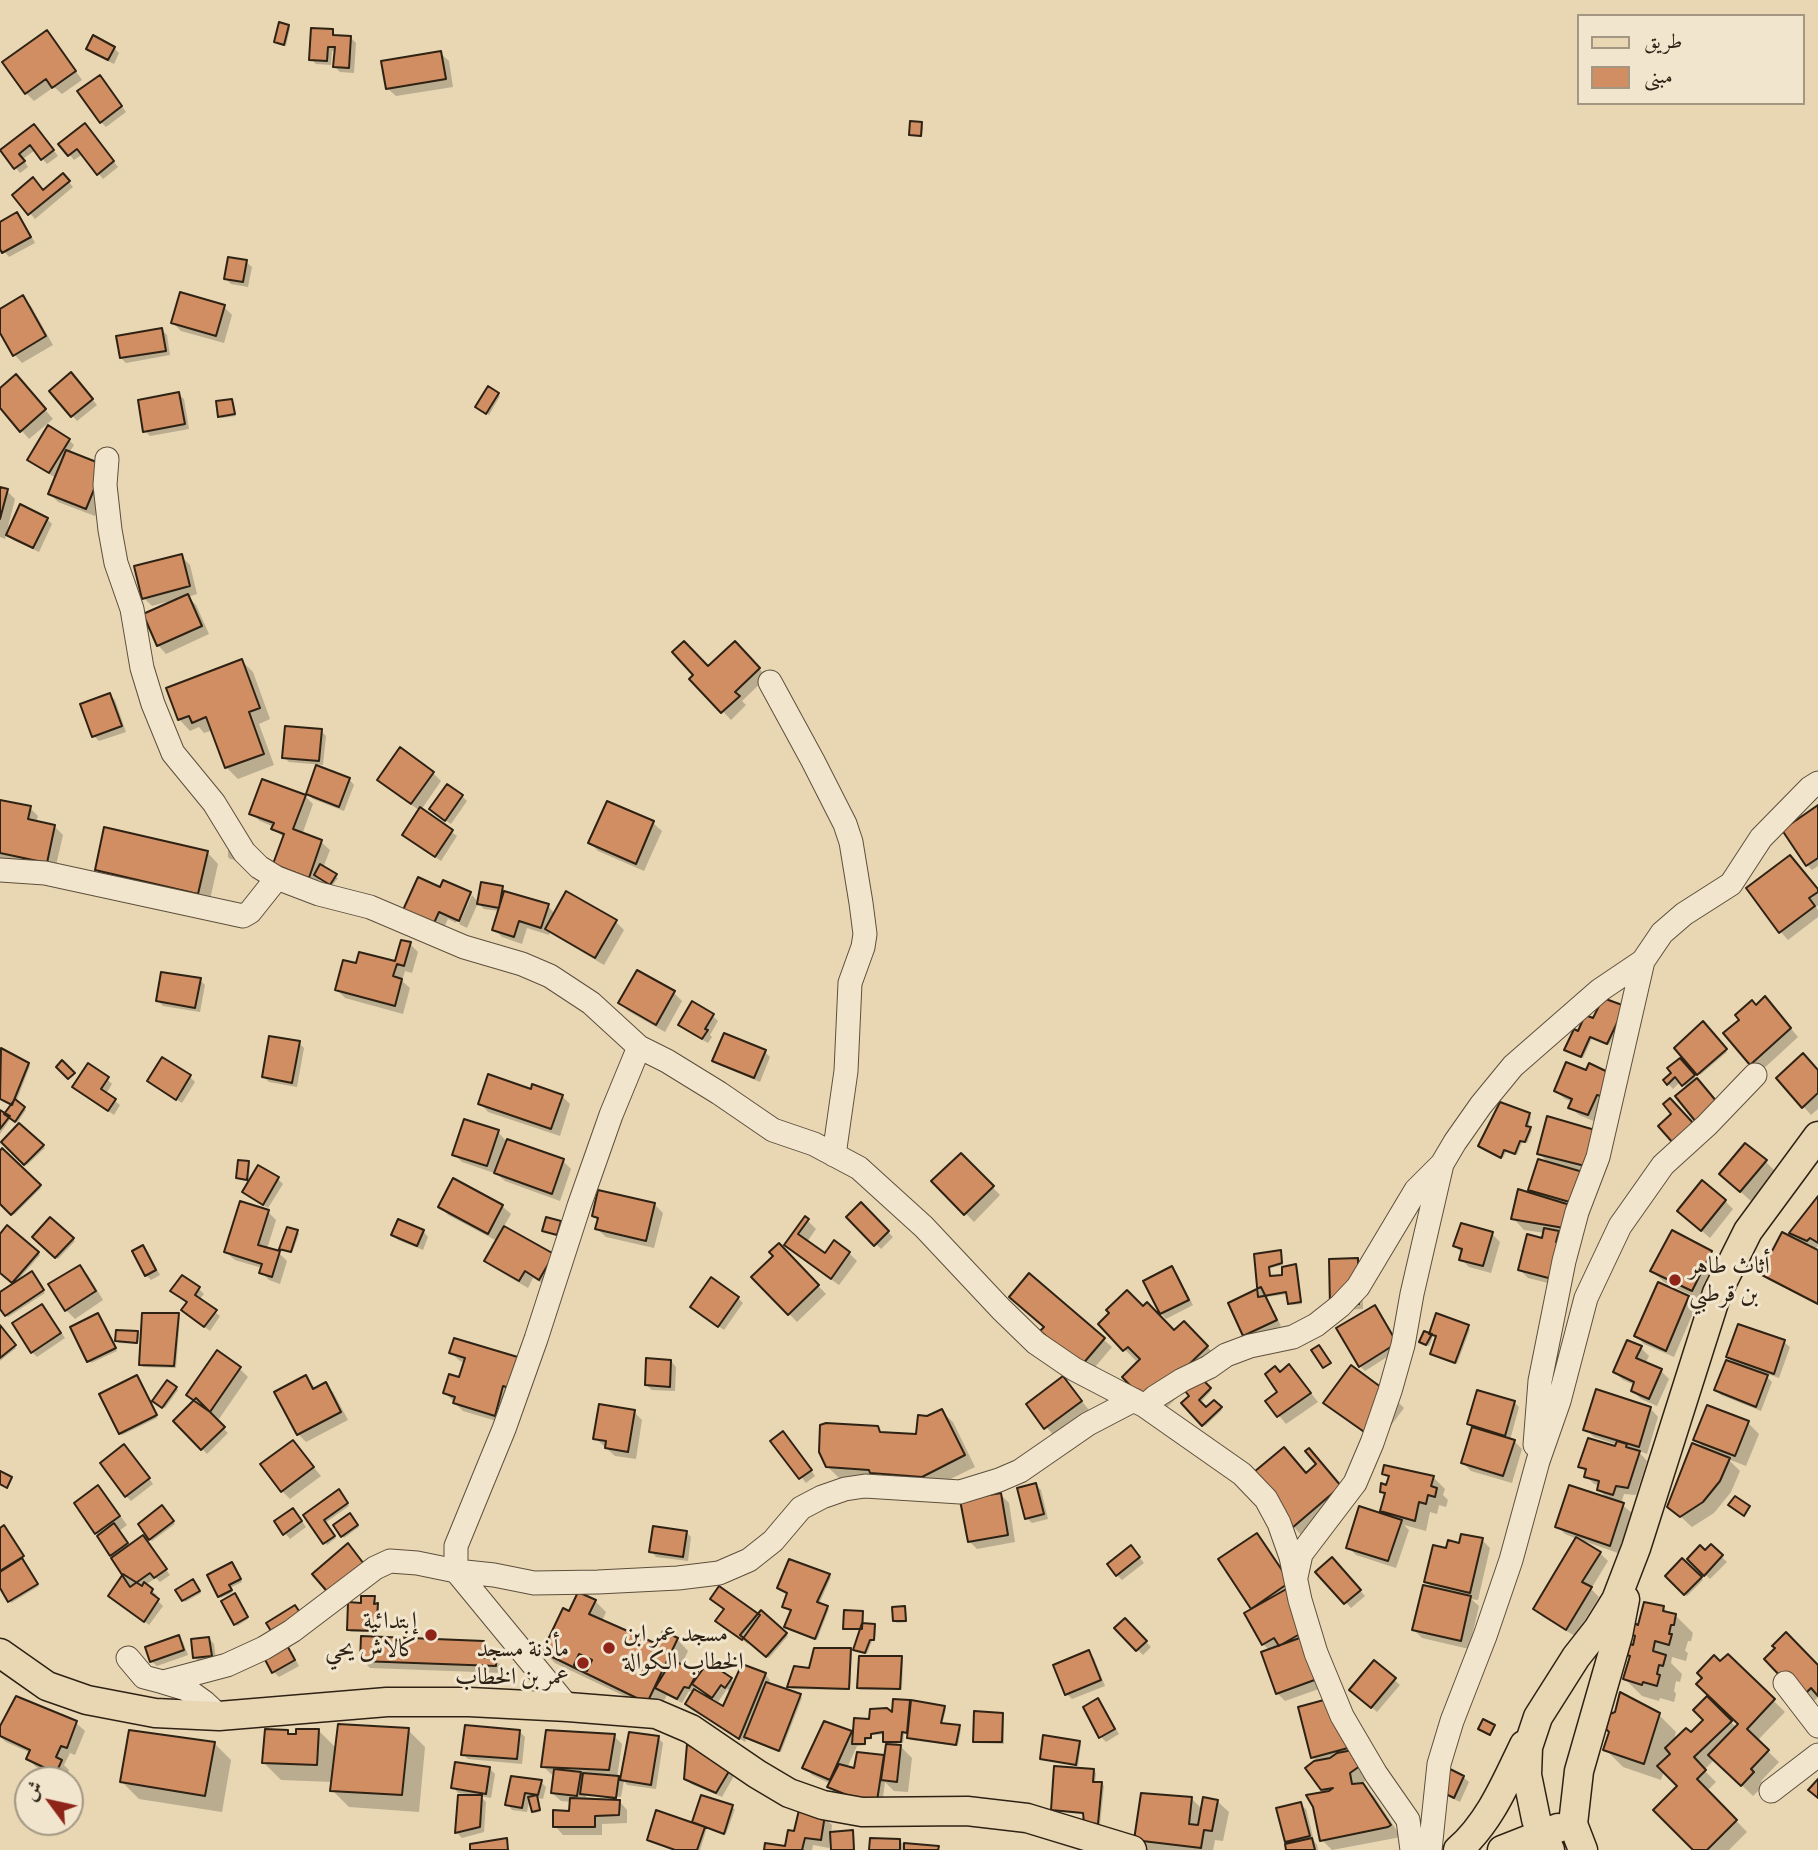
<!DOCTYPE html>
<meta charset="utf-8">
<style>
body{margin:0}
#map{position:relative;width:1818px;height:1850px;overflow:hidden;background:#e9d7b3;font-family:"EB Garamond",Amiri,serif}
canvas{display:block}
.legend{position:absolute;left:1577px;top:14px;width:228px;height:91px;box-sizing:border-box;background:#f1e5ce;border:2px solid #a39784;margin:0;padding:9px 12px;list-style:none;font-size:21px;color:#2e2214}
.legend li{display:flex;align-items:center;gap:14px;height:35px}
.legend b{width:35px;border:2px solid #a39784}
.north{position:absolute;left:14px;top:1766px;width:70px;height:70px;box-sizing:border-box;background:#f1e5ce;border:2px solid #a39784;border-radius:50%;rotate:303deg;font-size:19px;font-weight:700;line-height:28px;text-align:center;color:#2e2214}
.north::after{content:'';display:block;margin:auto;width:24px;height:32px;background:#8f2418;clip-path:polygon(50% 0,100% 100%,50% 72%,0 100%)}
</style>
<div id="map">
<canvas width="1818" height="1850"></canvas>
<ul class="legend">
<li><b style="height:9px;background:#e9d7b3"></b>طريق</li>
<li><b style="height:19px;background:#d08e62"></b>مبنى</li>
</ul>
<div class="north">ش</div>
</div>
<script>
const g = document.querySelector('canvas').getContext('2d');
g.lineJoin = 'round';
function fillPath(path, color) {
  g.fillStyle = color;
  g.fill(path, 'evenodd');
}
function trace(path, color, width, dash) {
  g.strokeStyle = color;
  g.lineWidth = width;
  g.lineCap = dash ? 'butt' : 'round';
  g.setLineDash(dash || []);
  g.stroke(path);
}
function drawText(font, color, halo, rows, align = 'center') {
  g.font = font + ' "EB Garamond",Amiri,serif';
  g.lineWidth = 6;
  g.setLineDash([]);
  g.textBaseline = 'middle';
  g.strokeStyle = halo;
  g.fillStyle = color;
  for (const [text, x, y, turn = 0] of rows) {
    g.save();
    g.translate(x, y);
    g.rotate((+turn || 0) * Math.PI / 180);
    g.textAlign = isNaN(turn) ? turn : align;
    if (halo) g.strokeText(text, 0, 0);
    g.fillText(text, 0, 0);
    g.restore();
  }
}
const shadow = new Path2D(`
 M288,26L290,28L286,46L278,44L276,42Z
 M332,31L338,37L351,38L356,43L354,73L340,72L335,67L336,51H332L331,65L316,64L311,59Z
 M46,32L54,40L82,80L62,94L54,87L34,101L26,93L4,62Z
 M114,48L119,53L114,64L93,54L88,49Z
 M440,53L449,61L453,87L396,96L387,88Z
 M105,82L126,112L106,127L101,122Z
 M921,124L923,126L922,137L913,136L911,134Z
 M90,130L118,167L103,179L83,154L74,160L61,144Z
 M39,131L58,156L47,164L35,150L23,159L28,167L20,173L2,151Z
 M68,181L73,187L35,219L14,195L44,191Z
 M17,214L22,219L35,243L9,257L0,246V224Z
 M246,262L252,267L248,287L231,284L225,278Z
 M23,298L31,306L53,345L22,363L14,354L0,330V311Z
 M224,307L232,315L224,343L181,331L173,323Z
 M162,330L167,335L170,355L126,363L121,358Z
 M76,380L97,405L77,421L51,391Z
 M24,385L53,419L29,439L0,405V390Z
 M489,389L500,396L489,415L480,409Z
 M178,394L184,399L189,429L150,436L145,431Z
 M232,400L234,403L236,416L222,418L220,416Z
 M69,440L74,445L69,453L111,475L95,516L58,502L50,494L56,478L34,465L29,460Z
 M0,489L7,491L15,499L5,539L0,537Z
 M47,519L52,524L39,552L13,540L7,534Z
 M181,556L190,565L197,594L188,597L196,605L209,634L166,654L158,645L174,600L152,606L144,598Z
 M735,644L767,677L742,701L746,705L731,720L692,679L708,669Z
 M242,661L253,672L270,719L259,724L274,765L238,779L226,767L213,730L204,733L199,727L190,731L179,719Z
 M110,695L115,700L126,732L99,741L94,736Z
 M321,731L326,736L323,765L289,762L284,757Z
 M433,773L441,781L421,810L457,836L441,861L409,839L420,811L388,788L379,780Z
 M349,779L354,785L344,811L313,799L308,794Z
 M305,796L313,804L302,835L321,842L330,850L323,868L338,878L333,885L320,877L317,885L283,872L275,864L285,838L273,829L274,827L260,821L251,813Z
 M462,796L467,801L451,824L436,814Z
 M0,802L30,808L38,816L36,823L55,827L63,835L55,870L0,865Z
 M608,803L653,823L662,831L644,871L598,851L590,843Z
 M1818,807V866L1812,870L1807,865Z
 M228,850L238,851L240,860L230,859L228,857Z
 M207,852L218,864L209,904L108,881L97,870Z
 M1790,857L1818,889V905L1816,907L1818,910V917L1788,940L1780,931Z
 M444,882L472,895H468L456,923L448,919L443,930L414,917L441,890Z
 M502,888L507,894L548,906L555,914L616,922L624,930L604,965L555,936L550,932L549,935L527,928L522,944L502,937L494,929L500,911L484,909L478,903L467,928L459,924L472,895L479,903Z
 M410,944L418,952L412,973L405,971L402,981L410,988L403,1014L345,998L337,990L357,965L396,964Z
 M638,972L674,993L682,1001L665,1032L628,1011L620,1003Z
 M200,980L205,985L200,1012L163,1006L158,1001Z
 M692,1004L713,1016L718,1021L710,1035L712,1037L708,1043L685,1030L680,1025Z
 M1756,1007H1773L1798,1037L1760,1072L1726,1033Z
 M1626,1009L1609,1045L1592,1038L1583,1058L1568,1052L1579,1033L1594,1020Z
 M1703,1024L1727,1052L1700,1075L1676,1048Z
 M725,1035L765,1052L770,1057L760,1082L719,1065L714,1060Z
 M299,1043L304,1048L297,1087L269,1082L264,1077Z
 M1,1050L30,1066L16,1102L26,1110L17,1123L11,1118L0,1134V1112L6,1115L13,1105L0,1098V1053Z
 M163,1060L190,1077L195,1082L182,1103L149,1081Z
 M1567,1065L1612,1104L1596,1122L1579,1115L1570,1107L1573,1102L1565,1099L1556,1091Z
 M1685,1065L1699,1081L1687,1088L1681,1081L1673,1089L1665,1080Z
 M1818,1071V1109L1811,1115L1778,1078Z
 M107,1079L112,1084L106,1094L120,1105L114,1115L80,1092Z
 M532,1091L562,1096L570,1104L560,1136L488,1112L480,1103Z
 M1529,1115L1531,1117L1528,1128L1532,1130L1527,1143L1522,1142L1517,1155L1507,1150L1503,1158L1482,1147Z
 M1548,1119L1593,1173L1572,1168V1171L1564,1287L1528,1278L1520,1270L1544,1240L1545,1233L1524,1230L1513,1218L1538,1197L1530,1189L1550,1165L1539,1153Z
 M19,1125L45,1148L27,1165L3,1142Z
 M498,1132L506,1141L563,1161L571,1169L560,1201L505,1181L497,1174L462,1162L454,1154Z
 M2,1151L41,1188L14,1215L0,1201V1153Z
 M961,1155L1000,1195L974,1222L934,1181Z
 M1766,1162L1777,1173L1752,1202L1733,1185Z
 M248,1163L250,1165L249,1181L240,1180L238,1178Z
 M278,1179L283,1184L268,1208L249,1197L244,1192Z
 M454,1180L502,1206L511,1214L503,1228L561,1264L548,1287L533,1278L528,1288L494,1268L486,1260L497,1241L448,1215L440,1206Z
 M1818,1199V1246L1814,1250L1818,1252V1305L1767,1279L1762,1274L1803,1244L1792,1233Z
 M1725,1201L1733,1209L1710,1238L1679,1211Z
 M655,1205L663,1213L654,1248L606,1237L597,1229L599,1221L594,1216Z
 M861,1205L893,1237L881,1249L848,1217Z
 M268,1212L276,1220L267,1249L279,1253L287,1261L280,1284L269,1280L261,1272L262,1268L235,1260L226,1252Z
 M50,1220L75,1241L58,1259L34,1237Z
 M808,1221L816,1229L807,1242L825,1255L849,1253L857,1261L839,1285L794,1253L786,1245Z
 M7,1228L40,1255L17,1281L33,1275L45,1293L8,1317L0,1306V1294L15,1284L0,1271V1237Z
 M423,1231L428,1237L423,1250L398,1240L393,1235Z
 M297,1232L299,1234L292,1253L283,1250L281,1248Z
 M1673,1233L1711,1253L1723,1264L1703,1301L1664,1282L1652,1271Z
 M1492,1234L1500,1242L1491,1273L1469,1267L1461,1259L1462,1253L1455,1246Z
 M779,1245L826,1294L797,1322L754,1277L776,1256Z
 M143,1247L148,1252L160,1275L151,1280L146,1275Z
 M1280,1252L1282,1254L1283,1265L1270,1268L1271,1278L1284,1276L1296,1266L1298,1268L1302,1304L1292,1305L1290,1303L1288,1294L1267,1297L1281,1326L1249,1340L1244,1335L1259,1290L1256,1256Z
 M1357,1260L1362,1265L1363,1309L1337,1310Z
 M80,1267L88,1275L103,1300L75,1319L66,1310L51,1284Z
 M1172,1268L1177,1273L1193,1305L1166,1319L1161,1313L1146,1282Z
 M1029,1276L1112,1347L1090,1373L1046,1327Z
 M199,1289L204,1294L199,1300L220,1316L210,1331L188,1315V1303L178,1296Z
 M738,1298L743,1303L724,1330L698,1312Z
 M1688,1298L1696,1306L1674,1357L1644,1344L1636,1336Z
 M1375,1307L1380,1312L1401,1348L1365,1371L1360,1366Z
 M1143,1308L1174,1333L1184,1323L1218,1358L1160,1414L1145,1357L1143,1355L1136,1361L1100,1324Z
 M47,1311L65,1338L37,1357L32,1352Z
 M178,1315L180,1317L176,1368L143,1367L141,1364Z
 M1437,1316L1470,1329L1457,1364L1432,1354L1438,1337L1433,1336L1429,1346L1423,1344L1430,1335Z
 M100,1317L117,1351L91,1363L72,1327Z
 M0,1327L16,1348L0,1361Z
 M1739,1327L1784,1342L1790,1347L1779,1378L1762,1372L1772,1382L1761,1411L1721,1395L1716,1390L1737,1366L1728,1357Z
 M137,1333L139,1335L138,1344L119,1343L117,1341Z
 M1641,1348L1649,1356L1645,1364L1661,1371L1669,1379L1657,1406L1641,1399L1633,1391L1635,1385L1623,1380L1615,1372Z
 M217,1353L240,1369L248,1377L219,1419L212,1413L210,1415L228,1433L207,1454L176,1421L195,1402Z
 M451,1353L520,1360L503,1423L463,1411L445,1393L460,1379L465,1363L460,1361Z
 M671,1361L676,1367L675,1391L652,1390L646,1385Z
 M1296,1374L1318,1402L1286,1424L1267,1401L1280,1393Z
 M306,1377L316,1389L325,1384L333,1392L348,1420L306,1442L298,1434Z
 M1063,1378L1089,1410L1054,1436L1028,1405Z
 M139,1379L157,1418L122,1435L120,1432Z
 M1203,1382L1211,1391L1200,1403L1206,1409L1214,1402L1222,1410L1205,1426L1184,1403Z
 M176,1388L178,1390L165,1408L156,1403Z
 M1396,1400L1404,1408L1378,1443L1334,1411L1326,1403Z
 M1514,1402L1519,1407L1510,1440L1514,1441L1522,1449L1512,1483L1471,1471L1463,1463L1473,1428L1469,1424Z
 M1650,1408L1658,1417L1647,1454L1637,1450L1647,1461L1636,1495L1624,1494L1621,1504L1632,1513L1618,1553L1581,1540L1580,1542L1600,1553L1608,1561L1591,1589L1599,1597L1575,1636L1543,1617L1535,1609L1577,1539L1565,1534L1557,1526L1609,1500L1599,1490L1600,1486L1594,1484L1586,1476L1587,1473L1580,1467L1617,1448L1618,1445L1594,1437L1585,1429Z
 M941,1411L953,1422L975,1467L934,1487L880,1481L839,1478L827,1466L877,1428L883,1433L918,1436L928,1418Z
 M634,1412L642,1420L636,1459L615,1456L595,1438Z
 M1748,1423L1759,1434L1746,1466L1728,1459L1740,1471L1731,1492L1714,1513L1692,1527L1669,1506L1707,1451L1695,1439Z
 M788,1439L815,1476L806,1483L773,1441Z
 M293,1442L321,1476L290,1499L282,1491Z
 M129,1451L153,1484L131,1501L126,1496Z
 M1386,1467L1434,1478L1445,1489L1443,1495L1448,1500L1446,1507L1439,1505L1437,1514L1430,1512L1426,1531L1404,1525L1409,1530L1396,1568L1356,1555L1348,1547L1389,1518L1382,1511L1386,1496L1381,1492L1390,1479L1384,1474Z
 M1307,1475L1348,1495L1301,1535L1251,1477Z
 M1036,1485L1041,1490L1048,1519L1032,1523L1027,1518Z
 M97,1487L106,1496L127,1525L119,1531L129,1547L143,1537L170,1575L160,1582L156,1578L145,1585L157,1595L155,1598L163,1606L149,1625L110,1596L125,1575L96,1533Z
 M341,1493L349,1506L325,1523L336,1538L327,1545L306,1515Z
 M1001,1495L1009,1503L1015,1542L977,1549L969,1541Z
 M162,1507L175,1524L152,1541L150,1539Z
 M298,1515L306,1527L290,1539L276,1522Z
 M352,1517L359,1527L344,1538L342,1536Z
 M6,1529L24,1558L22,1560L39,1586L11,1603L0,1585V1530Z
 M686,1532L691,1537L688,1561L656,1557L651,1551Z
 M1257,1535L1265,1543L1297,1591L1327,1686L1285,1701L1277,1693L1270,1651L1263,1644L1253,1610L1220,1560Z
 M1482,1540L1490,1548L1478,1600L1471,1599L1479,1606L1469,1649L1422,1638L1414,1630L1433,1589L1426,1581L1447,1550Z
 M1711,1546L1727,1562L1710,1579L1689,1559L1706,1553Z
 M1136,1553L1144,1563L1122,1580L1117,1575Z
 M1332,1560L1365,1596L1351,1608L1318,1572Z
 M1682,1560L1703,1580L1687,1596L1668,1576Z
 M790,1561L831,1577L819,1604L829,1609L817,1640L788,1628L792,1610Z
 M234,1567L242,1582L230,1588L233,1592L221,1598L219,1596Z
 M195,1583L201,1593L185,1602L184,1600Z
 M237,1597L248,1619L237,1626L235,1624Z
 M374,1597L376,1599V1605L379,1607L377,1632H351L348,1629Z
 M595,1601L606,1612L602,1621L658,1646L677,1639L688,1651L681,1666L700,1677L709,1664L735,1683L765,1674L770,1680L768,1685L800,1696L802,1698L781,1752L747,1737L745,1742L692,1709L687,1704L694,1692L689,1691L682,1703L667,1695L658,1712L555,1663L544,1652L570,1613ZM697,1687L718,1702L727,1689L731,1692L723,1709L695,1692Z
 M904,1608L906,1610L907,1622L897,1623L895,1621Z
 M1663,1608L1670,1614L1675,1615L1693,1633L1691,1641H1688L1685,1651L1688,1653L1686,1661L1672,1657L1671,1663L1682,1674L1680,1682L1676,1681L1674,1691L1676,1694L1674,1702L1660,1698L1659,1701L1642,1696L1625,1679L1631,1658L1628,1655L1634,1647L1639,1627Z
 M761,1612L788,1636L769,1658L750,1641L748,1644L722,1626L758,1616Z
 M862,1613L864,1615V1624L874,1625L876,1627L875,1641H872L867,1654L855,1650L862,1630H847L845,1628Z
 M1125,1620L1151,1647L1143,1655L1117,1629Z
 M178,1637L183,1642L188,1655L157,1666L151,1661Z
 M209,1638L214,1644L216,1660L200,1662L194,1657Z
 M484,1642L492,1651V1660H495L504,1668L503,1673L370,1668L362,1660Z
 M288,1645L299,1666L279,1677L274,1672Z
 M1778,1648L1818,1667V1697L1811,1704Z
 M850,1650L852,1652L850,1690L791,1689L789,1687L810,1670Z
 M1089,1653L1094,1658L1105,1686L1072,1699L1067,1694Z
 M1728,1656L1785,1712L1757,1741L1779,1762L1761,1781L1764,1785L1753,1796L1715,1759L1704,1770L1716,1782L1707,1791L1747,1832L1729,1850H1695L1679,1786L1664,1771L1661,1780L1623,1767L1605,1749L1659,1715L1676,1732L1673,1743L1691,1735L1706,1720L1696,1710L1710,1695L1720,1663ZM1725,1709L1740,1724L1737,1728L1721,1712Z
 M901,1658L903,1660L902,1690H860L858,1688Z
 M1374,1663L1400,1685L1377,1712L1357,1695Z
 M17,1698L76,1723L85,1731L75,1755L70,1753L64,1765L69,1770L64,1780L36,1767L28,1759L31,1753L6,1742L0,1737V1729Z
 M894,1701H911L944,1707L946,1709L942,1725L959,1727L961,1729L958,1746L911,1740L909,1738L910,1734L904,1733L903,1743H897L912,1758L908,1792L894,1791L885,1782L882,1805L854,1800L834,1792L829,1787L831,1784L812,1775L804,1767L851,1733L855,1737L871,1721L894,1714ZM885,1734V1741L890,1746L886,1759L883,1757L855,1771L847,1768L857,1746L866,1745V1740L872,1739V1735Z
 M1098,1701L1103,1706L1119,1734L1106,1742L1101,1737Z
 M1343,1708L1377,1773L1361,1784L1374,1796L1401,1837L1332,1850L1322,1840L1326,1793L1322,1789L1318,1762L1312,1757Z
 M1002,1715L1004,1717V1744L977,1743L975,1741Z
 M408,1730L425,1747L419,1812L349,1807L332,1790L333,1782L281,1780L264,1763L287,1732L291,1736L319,1731L337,1749Z
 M520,1732L525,1737L522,1764L468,1759L463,1754Z
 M630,1734L658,1738L663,1743L656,1789L627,1785L624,1781L621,1797L586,1793V1797L621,1801V1803L627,1810V1823L602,1824V1835H563L555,1826L571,1812L572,1802L561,1801L552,1793L555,1775L551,1774L543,1766L614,1736L622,1744L617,1778L622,1781Z
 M1079,1742L1081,1744L1078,1766L1044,1760L1042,1758Z
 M214,1743L231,1760L222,1812L139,1799L122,1782Z
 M490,1769L495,1774L491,1798L480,1796L486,1802L484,1832L462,1838L457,1833L459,1797H471L472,1795L458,1793L453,1787Z
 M730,1769L735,1774L722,1797L691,1784L686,1778Z
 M1094,1771L1096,1773L1095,1783H1102L1104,1786L1100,1825H1087L1085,1814L1055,1811L1053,1809Z
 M1463,1777L1469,1782L1460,1802L1443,1794Z
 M541,1782L546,1787L543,1799L538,1798L541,1811L535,1813L533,1811L530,1797L527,1812L512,1810L507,1804Z
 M702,1797L735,1809L726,1834L707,1828L700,1850H675L649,1839L693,1825Z
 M1192,1799L1203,1810L1217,1801L1229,1812L1223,1841L1215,1840L1213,1850H1146L1136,1839Z
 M1300,1804L1306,1809L1314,1841L1317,1845L1318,1850H1288L1290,1845L1286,1842Z
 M824,1817L832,1825L831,1834L852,1832L854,1834L855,1850H833L831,1837L829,1848L813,1845L812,1850H766L786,1848L796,1833Z
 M900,1841L904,1845L938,1847L940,1850H871Z`);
const building = new Path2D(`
 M279,22L289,25L284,45L274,42Z
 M311,28L333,29V35L351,36L349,68L333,67L335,47H328L327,61L309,60Z
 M47,30L76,71L52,88L46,79L25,94L2,62Z
 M93,35L115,47L108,60L86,49Z
 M441,51L446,79L386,89L381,61Z
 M100,75L122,106L100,123L77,91Z
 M910,121L922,122L921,136L909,135Z
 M85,123L114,161L97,175L77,149L68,156L58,144Z
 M34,124L54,150L41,160L30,145L19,154L25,161L14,169L0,150Z
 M63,173L70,181L28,215L12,195L33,177L43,190Z
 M17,212L31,237L2,253L0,249V222Z
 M228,257L247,260L243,282L224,279Z
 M180,292L225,305L216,336L171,323Z
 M23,295L46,336L13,356L0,333V309Z
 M162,328L166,351L120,358L116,336Z
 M71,372L93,399L71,417L49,391Z
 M16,374L46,409L20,432L0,408V388Z
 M488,386L499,393L486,414L475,407Z
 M179,392L185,424L143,432L138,400Z
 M232,399L235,414L218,417L216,401Z
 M48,425L70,439L49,473L27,460Z
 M66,450L104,465L86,509L48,494Z
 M0,487L8,489L0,519Z
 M20,504L48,518L33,548L6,535Z
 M182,554L190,586L142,599L134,566Z
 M188,594L202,626L157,646L143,614Z
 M684,641L708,666L735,641L760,668L735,692L740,696L721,713L689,679L693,675L672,652Z
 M242,659L260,708L249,712L264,754L225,768L206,717L192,723L189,716L178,720L166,688Z
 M110,693L122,726L92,737L80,704Z
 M285,726L322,729L319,761L282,758Z
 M400,747L434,772L411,804L377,780Z
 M316,765L350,778L339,807L306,794Z
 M262,779L306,795L293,829L322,840L309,878L273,864L284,834L271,829L274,823L249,814Z
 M447,784L463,795L445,821L429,809Z
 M0,800L31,806L28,819L55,825L47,863L0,853Z
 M607,801L654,821L636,864L588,843Z
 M1818,805V858L1806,866L1782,830Z
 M420,807L453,830L435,857L402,835Z
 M104,827L208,851L198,894L95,870Z
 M1790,855L1818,889V892L1809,898L1815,906L1779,933L1746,888Z
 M320,864L337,874L330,885L314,875Z
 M418,877L440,887L443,880L471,892L459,921L439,912L434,923L403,910Z
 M481,882L503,886L499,908L477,904Z
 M504,891L549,904L541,928L519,921L514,937L492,930Z
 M566,891L617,920L595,958L545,929Z
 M401,940L411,942L404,966L397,964L393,976L402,979L395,1006L335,990L343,960L356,963L359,952L395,961Z
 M637,970L675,991L656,1025L618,1003Z
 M161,972L201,978L195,1008L156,1001Z
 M1765,996L1791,1028L1750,1065L1723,1033L1739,1020L1735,1015L1752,1000L1756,1005Z
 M1603,998L1625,1006L1607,1044L1590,1037L1581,1057L1564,1050L1574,1029L1578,1031L1585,1015L1593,1018Z
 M692,1001L714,1014L705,1029L708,1030L702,1039L678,1025Z
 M1703,1021L1727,1049L1697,1075L1674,1048Z
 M724,1033L766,1050L754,1078L712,1061Z
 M269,1036L300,1041L292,1083L262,1077Z
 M1,1048L29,1063L12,1105L0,1099Z
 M1803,1053L1818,1070V1093L1802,1108L1776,1078Z
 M162,1057L191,1075L176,1100L147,1081Z
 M1680,1058L1695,1075L1682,1086L1675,1077L1667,1085L1663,1080L1671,1073L1667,1068Z
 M62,1060L75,1073L68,1079L56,1067Z
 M1566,1062L1586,1070L1589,1063L1612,1074L1604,1097L1597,1095L1588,1115L1568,1108L1572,1099L1554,1091Z
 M88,1063L109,1077L101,1089L116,1099L108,1111L72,1087Z
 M488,1074L531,1089L532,1084L563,1095L551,1129L478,1104Z
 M1697,1078L1717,1102L1696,1122L1675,1096Z
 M1670,1098L1694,1124L1673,1143L1658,1126L1671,1114L1663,1104Z
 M15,1099L25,1107L15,1122L4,1114Z
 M1500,1102L1530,1113L1526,1126L1531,1127L1525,1142L1520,1141L1515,1154L1504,1150L1501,1158L1478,1146Z
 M0,1110L10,1116L0,1129Z
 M1547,1116L1595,1130L1585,1166L1537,1154Z
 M464,1119L499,1130L487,1166L452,1155Z
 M19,1123L44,1145L24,1165L1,1142Z
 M507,1139L564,1159L552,1194L494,1173Z
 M1745,1143L1767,1160L1740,1192L1719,1174Z
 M2,1148L41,1185L11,1215L0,1204V1151Z
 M961,1153L994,1186L964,1215L931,1181Z
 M1538,1159L1583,1172L1573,1203L1528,1190Z
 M238,1160L249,1161L247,1180L236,1178Z
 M258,1165L279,1177L263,1205L242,1192Z
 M453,1178L503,1205L488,1234L438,1207Z
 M1702,1180L1726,1200L1701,1231L1677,1211Z
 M1518,1189L1570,1205L1564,1228L1511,1219Z
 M598,1190L655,1203L646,1241L595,1229L598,1218L592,1216Z
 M1818,1196V1243L1810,1238L1807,1241L1789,1233Z
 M240,1201L269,1210L258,1245L280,1251L272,1277L259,1273L262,1264L224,1252Z
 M861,1202L889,1231L874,1246L846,1217Z
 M805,1216L809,1219L798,1234L825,1253L834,1240L850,1252L831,1279L784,1245Z
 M50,1217L74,1238L55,1258L32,1237Z
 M546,1217L561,1221L557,1235L542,1231Z
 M398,1219L424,1230L417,1246L391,1235Z
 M1461,1223L1493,1232L1483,1266L1459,1260L1462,1249L1453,1246Z
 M7,1225L39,1252L12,1283L0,1273V1234Z
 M504,1226L554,1254L539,1280L525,1271L519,1281L484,1261Z
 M287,1227L298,1230L291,1252L279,1249Z
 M1544,1228L1559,1231L1556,1242L1566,1244L1556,1280L1518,1270L1527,1234L1542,1238Z
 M1672,1230L1712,1251L1692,1291L1650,1271Z
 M1782,1232L1818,1250V1304L1760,1274Z
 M779,1243L819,1285L788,1315L751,1277L773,1256L769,1252Z
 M143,1245L156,1270L145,1276L132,1251Z
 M1281,1250L1282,1263L1269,1267L1270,1276L1282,1275V1267L1296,1264L1301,1302L1288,1304L1286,1292L1258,1297L1254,1254Z
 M1358,1258L1359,1304L1330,1306L1329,1259Z
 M80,1265L96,1291L65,1311L48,1284Z
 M1172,1266L1189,1300L1160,1314L1143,1281Z
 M32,1271L44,1290L5,1316L0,1309V1292Z
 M1029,1273L1105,1338L1081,1366L1040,1331L1044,1327L1009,1297Z
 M182,1275L200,1287L195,1295L217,1310L204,1327L181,1310L187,1302L170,1291Z
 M711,1277L739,1297L718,1327L690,1307Z
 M1658,1282L1689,1296L1666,1351L1634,1336Z
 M1261,1287L1277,1320L1243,1336L1228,1303Z
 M1127,1290L1143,1306L1147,1302L1174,1330L1184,1321L1208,1346L1148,1404L1122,1377L1140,1359L1128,1347L1123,1351L1098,1324L1109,1313L1106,1310Z
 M42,1304L61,1333L31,1353L12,1323Z
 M1375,1305L1397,1343L1359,1367L1336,1328Z
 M98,1313L116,1348L87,1362L70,1327Z
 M142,1313H179L174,1366L139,1365Z
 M1436,1313L1469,1325L1455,1363L1430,1354L1436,1336L1429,1334Z
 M1738,1324L1785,1340L1774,1374L1726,1357Z
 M0,1325L16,1345L0,1358Z
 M116,1330L138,1331L137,1343L115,1341Z
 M1424,1331L1432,1334L1426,1345L1419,1342Z
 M454,1338L521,1358L512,1389L503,1386L495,1416L453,1403L455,1397L443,1393L449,1374L459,1377L465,1358L449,1353Z
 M1627,1340L1642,1346L1636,1358L1662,1369L1649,1399L1631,1391L1634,1382L1613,1372Z
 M1319,1345L1331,1363L1323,1368L1311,1350Z
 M217,1350L241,1367L210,1412L186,1395Z
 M646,1358L671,1360L670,1387L645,1385Z
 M1726,1360L1768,1375L1756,1407L1714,1390Z
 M1289,1364L1311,1393L1277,1417L1265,1401L1277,1392L1265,1374L1275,1366L1280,1372Z
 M1351,1365L1397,1399L1370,1436L1323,1403Z
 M137,1375L157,1415L119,1434L99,1394Z
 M306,1375L313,1389L326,1382L341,1412L297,1435L274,1392Z
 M1063,1376L1082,1401L1044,1429L1026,1404Z
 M167,1380L177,1387L162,1408L152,1401Z
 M1203,1380L1211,1388L1199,1400L1206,1407L1214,1400L1222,1407L1202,1426L1181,1403L1189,1396L1185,1391Z
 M1596,1389L1651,1407L1639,1447L1583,1430Z
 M1477,1390L1515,1401L1505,1436L1467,1424Z
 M196,1398L225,1427L201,1450L173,1421Z
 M599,1404L635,1410L628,1452L605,1448L606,1441L593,1439Z
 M1707,1405L1749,1421L1735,1456L1693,1440Z
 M942,1409L965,1455L922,1477L870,1473L869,1470L826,1467L819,1452L820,1425L826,1423L878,1426L880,1432L916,1434L918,1415L927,1416Z
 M1472,1427L1515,1440L1503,1476L1461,1463Z
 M783,1431L812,1470L799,1479L770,1441Z
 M1588,1438L1615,1446L1617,1441L1627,1444L1626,1447L1640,1451L1628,1488L1616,1486L1613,1495L1597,1490L1599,1481L1584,1477L1586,1469L1578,1467Z
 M293,1440L314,1467L281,1492L260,1464Z
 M1692,1443L1730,1458L1720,1481L1703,1502L1680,1517L1667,1507Z
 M124,1444L150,1478L125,1497L100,1463Z
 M1284,1447L1306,1473L1316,1464L1305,1451L1309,1448L1341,1486L1292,1528L1248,1477Z
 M1384,1465L1434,1476L1431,1486L1437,1488L1435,1497L1428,1495L1426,1504L1419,1502L1415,1521L1380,1511L1385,1493L1380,1492L1381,1483L1386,1485L1389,1476L1382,1474Z
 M0,1471L12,1477L7,1488L0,1484Z
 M1036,1483L1044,1514L1025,1519L1017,1488Z
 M98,1485L120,1516L95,1534L74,1503Z
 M1569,1485L1624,1503L1610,1546L1555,1527Z
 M339,1489L348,1503L324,1520L335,1536L323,1544L303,1515Z
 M1001,1493L1008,1535L968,1542L960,1500Z
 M1735,1496L1750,1506L1744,1516L1728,1505Z
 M162,1505L174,1521L149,1540L138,1524Z
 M1359,1506L1402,1520L1388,1561L1346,1548Z
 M293,1508L302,1521L283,1535L274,1521Z
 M350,1513L358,1525L341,1537L333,1525Z
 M114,1523L128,1543L110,1556L97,1536Z
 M4,1525L24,1556L0,1571V1528Z
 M653,1526L687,1531L683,1557L649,1552Z
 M1257,1533L1290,1582L1251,1609L1218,1559Z
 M1461,1534L1483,1538L1470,1593L1424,1582L1433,1545L1446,1548L1448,1540L1459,1543Z
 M143,1535L167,1569L154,1578L150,1573L130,1587L111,1558Z
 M1576,1537L1601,1552L1582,1582L1592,1587L1566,1630L1533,1609Z
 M348,1543L367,1568L331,1596L312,1574Z
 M1711,1544L1723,1555L1704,1576L1687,1559L1700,1545L1705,1550Z
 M1131,1545L1140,1557L1116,1576L1107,1564Z
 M1332,1557L1361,1590L1344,1604L1315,1572Z
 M22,1558L38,1584L8,1602L0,1588V1572Z
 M1682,1558L1702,1577L1684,1595L1665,1576Z
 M789,1559L830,1574L817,1602L828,1606L815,1639L784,1627L791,1610L782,1607L787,1593L777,1588Z
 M232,1562L241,1579L229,1585L232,1590L218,1597L207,1575Z
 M123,1574L142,1586L144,1582L153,1589L151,1593L159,1599L144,1622L108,1596Z
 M193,1579L200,1591L182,1601L175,1590Z
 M1423,1585L1471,1596L1461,1641L1412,1630Z
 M719,1586L760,1615L742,1640L715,1621L724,1609L710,1599Z
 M1290,1587L1312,1627L1279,1646L1274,1638L1262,1645L1244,1613Z
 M578,1592L596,1600L589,1614L657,1644L663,1631L678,1638L647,1703L542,1652L563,1608L569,1611Z
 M235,1593L248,1617L234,1625L221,1601Z
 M361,1596H375L374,1604L378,1603L376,1631L347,1630L348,1602L361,1603Z
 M1644,1602L1664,1606L1663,1611L1676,1614L1674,1625H1671L1669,1634H1672L1669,1645L1655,1641L1653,1651L1666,1655L1663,1666L1659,1665L1657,1674L1660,1675L1657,1686L1643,1682L1642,1685L1623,1679L1630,1656L1626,1655L1629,1644L1633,1645L1635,1636L1631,1634L1634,1623L1638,1625Z
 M295,1605L305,1620L271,1631L266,1623Z
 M905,1606L906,1621H893L892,1607Z
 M761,1610L787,1633L766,1657L740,1635Z
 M844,1610L863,1611L862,1629H843Z
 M1125,1618L1147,1641L1136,1651L1114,1628Z
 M862,1623L875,1624L874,1640H870L865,1653L853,1650Z
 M1786,1632L1818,1665V1696L1811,1688L1801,1698L1764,1659L1775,1648L1772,1646Z
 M179,1635L184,1650L150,1662L145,1647Z
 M361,1636L484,1641V1658H496V1666L360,1661Z
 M1305,1636L1320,1678L1276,1694L1261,1652Z
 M209,1637L212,1656L193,1658L191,1639Z
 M283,1638L295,1660L272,1673L260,1650Z
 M814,1648H851L849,1689L787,1687L794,1666L809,1668Z
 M1089,1650L1101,1680L1065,1695L1053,1665Z
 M579,1654L592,1660L587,1671L574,1665Z
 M1728,1654L1775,1699L1747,1729L1769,1750L1751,1769L1754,1772L1741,1786L1708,1755L1738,1724L1696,1684L1702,1678L1697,1673L1714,1655L1720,1661Z
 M859,1656H902L900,1689L857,1688Z
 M672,1660L698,1672L689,1688L684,1687L677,1699L655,1688Z
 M1374,1660L1396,1678L1371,1708L1349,1690Z
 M708,1662L732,1678L725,1688L721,1685L712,1698L692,1684Z
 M742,1664L766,1673L739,1739L685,1704L694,1689L723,1706Z
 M766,1682L801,1694L779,1751L744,1737Z
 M1620,1692L1660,1713L1644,1764L1603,1750L1609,1732L1606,1729L1610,1714L1615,1712Z
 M16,1696L77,1721L67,1748L61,1746L56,1757L62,1760L56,1773L26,1759L30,1750L0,1736V1726Z
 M1707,1696L1732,1721L1694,1757L1706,1770L1697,1779L1737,1820L1707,1850H1693L1653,1810L1677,1786L1657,1766L1670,1754L1665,1748L1686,1728L1691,1732L1703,1720L1693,1710Z
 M1335,1697L1348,1748L1311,1758L1298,1707Z
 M1098,1698L1115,1729L1099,1738L1083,1707Z
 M893,1699L910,1700L907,1733L902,1732L901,1742H883V1732L871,1734V1738H865V1744H852L854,1718L869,1719L870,1709L887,1708L892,1712Z
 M911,1700L945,1706L941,1723L960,1725L956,1745L907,1738Z
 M974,1711L1003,1713L1002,1742H973Z
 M1483,1719L1495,1725L1490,1735L1478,1729Z
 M824,1721L852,1731L830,1780L802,1768Z
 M338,1724L409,1728L402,1795L330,1791Z
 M465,1725L520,1730L517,1759L461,1755Z
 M265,1729L288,1730V1734H296V1729H319L317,1765L262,1763Z
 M129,1730L215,1742L205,1796L120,1782Z
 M546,1730L615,1734L609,1770L541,1767Z
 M629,1732L659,1736L651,1785L620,1780Z
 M1043,1735L1080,1741L1076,1765L1040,1759Z
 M687,1744L731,1768L716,1793L684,1779Z
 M886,1744L901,1745L897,1782L881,1780Z
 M1358,1749L1367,1761L1350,1773L1352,1784L1363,1783L1391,1825L1388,1827L1320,1841L1313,1807L1306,1795L1329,1791L1333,1788L1321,1790L1305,1768L1314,1761L1330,1758L1337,1753Z
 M857,1752L884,1755L877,1801L847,1795L827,1787L839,1764L854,1768Z
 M455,1762L490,1767L486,1794L451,1788Z
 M1054,1766L1094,1769L1093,1782H1102L1098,1824L1084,1823L1083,1813L1051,1810Z
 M1446,1767L1464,1776L1454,1798L1436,1789Z
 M554,1769L581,1772L577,1796L551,1793Z
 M583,1773L619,1776L616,1798L580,1794Z
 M511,1776L542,1780L538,1795L525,1793L522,1808L505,1805Z
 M1818,1779V1798L1808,1790Z
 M1141,1793L1192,1797L1189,1824L1198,1825L1203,1797L1218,1800L1212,1831L1204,1830L1201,1848L1134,1840Z
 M458,1795H482L480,1827L455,1833Z
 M537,1795L540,1810L532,1812L528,1797Z
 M701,1795L733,1805L724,1834L692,1822Z
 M570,1798L620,1800L619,1815L595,1816V1827H553V1810L569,1811Z
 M1301,1802L1310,1836L1285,1842L1276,1808Z
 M656,1810L705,1827L697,1850H675L647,1840Z
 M799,1810L825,1815L821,1840L805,1838L802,1850H803H764L765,1843L785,1846L788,1830L794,1831Z
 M853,1830L854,1850H831L830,1832Z
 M507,1838L508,1850H470V1844Z
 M870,1838L900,1839V1850H869Z
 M1312,1838L1315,1850H1286L1285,1844Z
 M904,1843L939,1846L938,1850H904Z`);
const minor = new Path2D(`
 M107,459L105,485L110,530L116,563L132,609L142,668L153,704L173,753L214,803L244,852L259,867L277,878L319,894L370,907L464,947L522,964L550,976L591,1003L639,1047L667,1061L719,1093L773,1130L814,1144L859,1168L924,1227L1001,1309L1036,1343L1074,1369L1145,1406L1242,1474L1266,1499L1279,1523L1291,1557L1300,1600L1316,1653L1342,1716L1376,1774L1408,1820L1412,1850
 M770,682L813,761L845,824L851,842L861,903L865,934L863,947L850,983L846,1071L834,1155
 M0,870L45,873L243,916L250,912L277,878
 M1145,1406L1155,1397L1182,1380L1209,1367L1226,1355L1250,1346L1293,1337L1316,1325L1340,1306L1358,1287L1416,1190L1442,1164L1455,1142L1481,1105L1513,1066L1600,990L1643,961
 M1535,1445L1540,1381L1564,1261L1577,1212L1598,1157L1643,961L1662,933L1684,914L1731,884L1761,838L1810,788L1818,783
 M1296,1577L1301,1554L1355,1483L1372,1443L1390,1391L1403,1345L1412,1294L1442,1164
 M128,1658L144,1677L163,1682L227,1665L264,1648L292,1631L375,1568L390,1561L417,1563L456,1571L494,1575L534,1583L598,1582L678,1578L719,1573L749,1560L773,1541L801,1508L822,1497L845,1489L865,1486L960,1492L999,1480L1020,1471L1088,1424L1134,1400
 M163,1682L186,1689L204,1702L219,1716
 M1785,1683L1818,1726
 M568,1707L456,1571V1546L504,1429L536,1339L579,1206L611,1115L639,1047
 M1771,1791L1818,1755
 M1430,1850L1439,1764L1452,1721L1485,1636L1511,1560L1538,1461L1559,1401L1586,1298L1620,1226L1663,1165L1707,1125L1755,1075`);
const major = new Path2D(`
 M0,1653L47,1686L87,1700L155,1713L219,1716L387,1702H469L568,1707L656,1714L691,1729L757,1774L789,1793L823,1805L862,1812L967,1811L1027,1818L1132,1850
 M1458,1850C1490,1822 1506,1782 1524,1745
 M1502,1850L1558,1828
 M1550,1850L1542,1836L1536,1819L1527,1775L1528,1747L1538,1717L1576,1657L1598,1629L1616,1600L1636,1548L1717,1293L1748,1231L1818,1136
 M1583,1850L1573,1824L1579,1771L1618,1635L1625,1599`);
const markers = [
 [1675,1280,7,"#8f2418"],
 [431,1635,7,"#8f2418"],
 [609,1648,7,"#8f2418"],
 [583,1663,7,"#8f2418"]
];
const poiNames = [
 ["أثاث طاهر",1689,1266],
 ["بن قرطبي",1689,1294],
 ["إبتدائية",417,1621,"right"],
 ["كالاش يحي",417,1649,"right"],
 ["مسجد عمر ابن",623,1634],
 ["الخطاب الكوالة",623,1662],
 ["مأذنة مسجد",569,1649,"right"],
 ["عمر بن الخطاب",569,1677,"right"]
];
fillPath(shadow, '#0003');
fillPath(building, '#d08e62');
trace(building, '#2e2214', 2);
trace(minor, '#5d4f3c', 25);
trace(major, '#2e2214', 31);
trace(minor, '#f1e5ce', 23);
trace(major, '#e9d7b3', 28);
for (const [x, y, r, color] of markers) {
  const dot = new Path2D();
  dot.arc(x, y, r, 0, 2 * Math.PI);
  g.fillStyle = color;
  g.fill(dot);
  trace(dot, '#f1e5ce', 2.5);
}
drawText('24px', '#2e2214', '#f1e5ce', poiNames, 'left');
</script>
